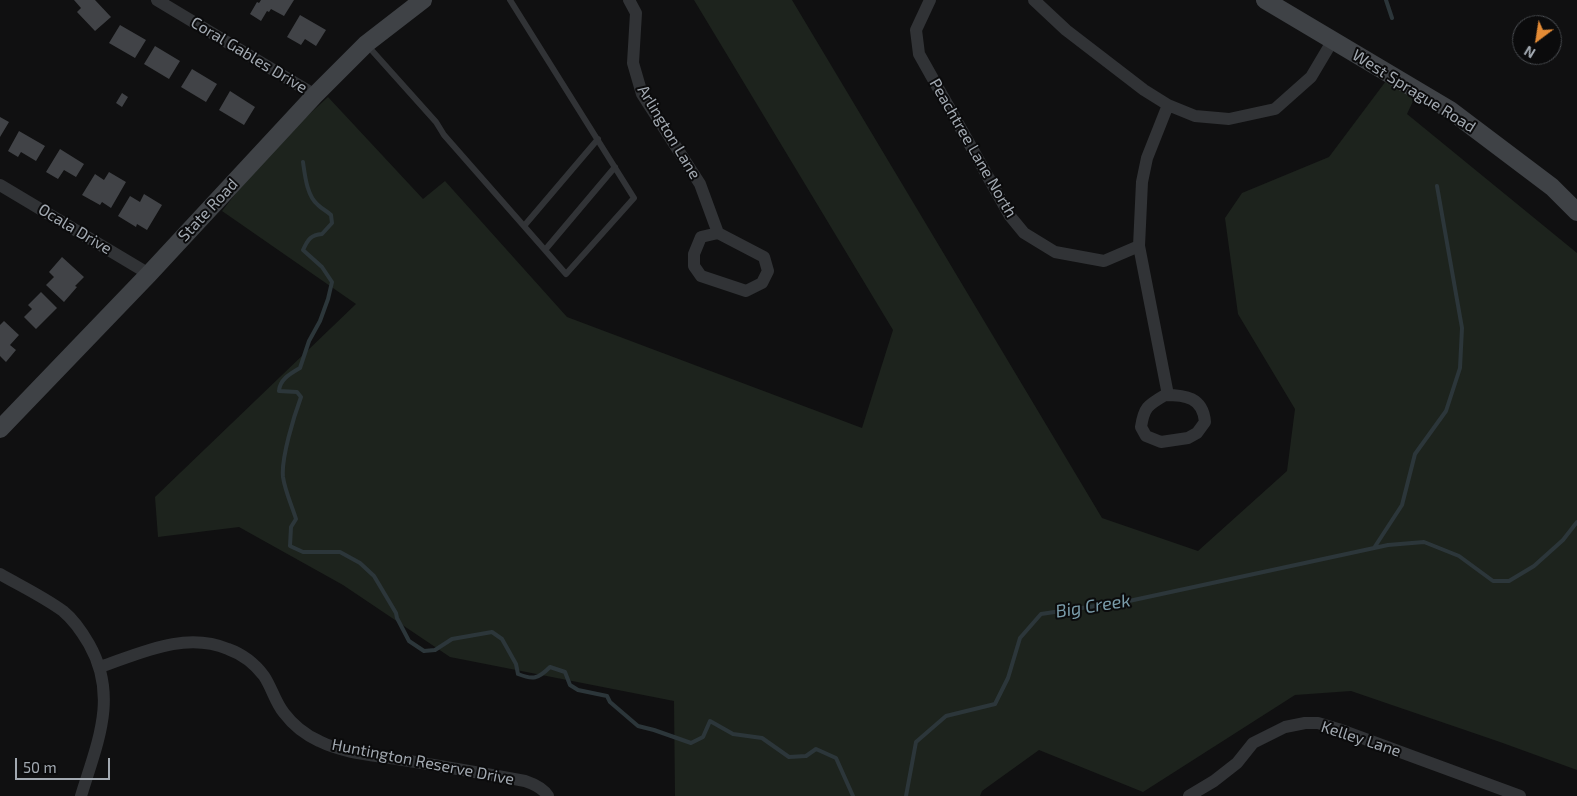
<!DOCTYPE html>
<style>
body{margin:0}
#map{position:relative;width:1577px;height:796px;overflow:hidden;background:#101011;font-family:"Exo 2",sans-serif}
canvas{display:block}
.north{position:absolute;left:1512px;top:15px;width:50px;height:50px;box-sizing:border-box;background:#0b0b0c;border:1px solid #474a4e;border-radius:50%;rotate:211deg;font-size:14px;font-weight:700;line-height:20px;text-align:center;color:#a2a9b1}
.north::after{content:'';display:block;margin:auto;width:18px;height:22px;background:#e48b35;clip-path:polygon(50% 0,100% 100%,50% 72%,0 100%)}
.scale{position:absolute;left:15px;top:758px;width:95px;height:22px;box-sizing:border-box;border:2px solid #a2a9b1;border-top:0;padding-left:6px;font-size:15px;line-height:18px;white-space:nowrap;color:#a2a9b1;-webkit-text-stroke:4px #0b0b0c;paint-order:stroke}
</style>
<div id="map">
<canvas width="1577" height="796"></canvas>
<div class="north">N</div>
<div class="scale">50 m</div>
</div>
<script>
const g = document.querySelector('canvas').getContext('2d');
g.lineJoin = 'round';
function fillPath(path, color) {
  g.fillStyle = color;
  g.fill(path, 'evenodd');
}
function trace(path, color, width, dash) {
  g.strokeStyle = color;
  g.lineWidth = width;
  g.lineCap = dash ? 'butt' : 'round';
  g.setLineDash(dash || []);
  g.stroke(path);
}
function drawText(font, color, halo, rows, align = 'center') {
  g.font = font + ' "Exo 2",sans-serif';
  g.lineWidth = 4;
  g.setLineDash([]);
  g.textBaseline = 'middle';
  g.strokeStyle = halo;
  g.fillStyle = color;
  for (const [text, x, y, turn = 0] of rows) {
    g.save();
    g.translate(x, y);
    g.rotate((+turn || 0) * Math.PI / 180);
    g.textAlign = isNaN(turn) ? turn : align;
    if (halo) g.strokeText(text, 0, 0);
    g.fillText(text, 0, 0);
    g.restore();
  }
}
const green = new Path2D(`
 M694,0H792L1102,518L1198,551L1287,471L1295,409L1238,314L1225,218L1242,193L1329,157L1386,81L1414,99L1407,114L1577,253V770L1500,742L1351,691L1295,695L1143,792L1039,750L982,791L980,796H675L674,701L450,657L343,585L239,527L158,537L155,497L356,304L222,211L271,149L328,97L423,199L445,181L567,317L862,428L893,330Z`);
const stream = new Path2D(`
 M1386,0L1392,18
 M303,162C305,176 307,196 318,205C322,209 327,211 331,215L332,223L322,234C311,235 308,239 303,250L322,267L332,282L328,299L320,321L309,341L300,368C290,374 280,379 279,391L297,392L301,397C294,416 281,458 283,477C285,491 292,506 296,519L291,527L290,546L303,552H340L360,563L374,576L396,613L397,618L409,641L424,651L435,650L452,639L492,632L502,639L516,664L518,674C533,680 538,679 550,667L565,672L570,685L578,690L607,696L610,702L638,726L654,730L691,743L703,737L710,721L733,734L762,738L789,757L806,756L816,749L836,758L853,796
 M1374,548L1402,505L1415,454L1446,411L1460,368L1462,328L1437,186
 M906,796L916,742L946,716L995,704L1008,678L1020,638L1041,614L1129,601L1388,545L1424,542L1459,556L1493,581H1509L1534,566L1563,540L1577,522`);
const building = new Path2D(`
 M74,0H95L111,17L95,31L77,12L81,8Z
 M261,0H294L284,16L271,9L269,12L267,11L261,21L250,14L257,2L259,3Z
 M300,15L326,30L316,46L305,39L301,45L287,37Z
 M120,25L146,40L135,58L109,43Z
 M155,46L180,61L169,79L144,64Z
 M192,69L217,84L206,102L181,87Z
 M230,91L255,107L244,125L219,110Z
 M122,93L128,97L122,107L116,103Z
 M0,117L9,122L0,137Z
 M19,131L45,146L36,161L21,152L18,157L8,151Z
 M60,149L84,164L76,177L64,170L58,179L46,172Z
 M109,172L126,182L111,208L102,202L100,205L82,195L95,174L104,180Z
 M144,194L162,205L147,230L137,224L136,227L118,216L130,196L140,202Z
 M62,257L84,277L75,286L77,287L64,302L46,285L54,277L49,272Z
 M41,292L57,308L36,329L24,317L32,309L28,305Z
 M4,321L19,335L10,345L16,350L6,362L0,356V325Z`);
const lane = new Path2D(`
 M367,45L436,122L444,135L566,274L634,198L510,0
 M524,226L598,139
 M545,250L615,167`);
const street = new Path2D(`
 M157,0L315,95
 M629,0L636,13L633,63L642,94L700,184L718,233
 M930,0L916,30L919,54L1010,216L1024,233L1055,252L1104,261L1139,246
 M1034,0L1066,30L1144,90L1168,105L1195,116L1229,119L1275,109L1311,77L1333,40
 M1168,105L1147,158L1142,182L1139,246L1168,395
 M0,185L149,274
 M718,233L764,257L768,271L762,283L746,291L701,276L694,266V254L701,237Z
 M1165,395C1185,395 1203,397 1205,422L1197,433L1188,438L1161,442L1146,436L1141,427C1144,407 1148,405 1165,395Z
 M0,574C21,586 44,597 63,611C74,620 82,632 89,644C119,697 97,743 81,796
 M100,667C141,653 185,631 228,649C242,654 255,664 264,676C272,688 275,702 284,713C293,725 306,735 319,741C343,753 371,755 397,759C440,766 482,773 525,781C534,784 543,788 548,796
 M1189,796L1214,781L1237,763L1253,743L1285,727L1305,723H1318L1338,729L1520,796`);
const secondary = new Path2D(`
 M1265,0L1450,110L1552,187L1577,212
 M0,429L149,274L315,95L366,44L423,0`);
const streetNames = [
 ["Coral Gables Drive",249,55,31],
 ["West Sprague Road",1414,91,32],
 ["Arlington Lane",669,132,59],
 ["Peachtree Lane North",973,148,60],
 ["State Road",208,210,-47],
 ["Ocala Drive",75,229,31],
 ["Kelley Lane",1361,739,18],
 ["Huntington Reserve Drive",423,762,11]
];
const waterNames = [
 ["Big Creek",1093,606,-9]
];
fillPath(green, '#1d231d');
trace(stream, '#2c363a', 4);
fillPath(building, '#414347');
trace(lane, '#313336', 6);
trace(street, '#313336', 12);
trace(secondary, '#3f4246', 18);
drawText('16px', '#a2a9b1', '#0b0b0c', streetNames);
drawText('italic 18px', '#7a9caa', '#0b0b0c', waterNames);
</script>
